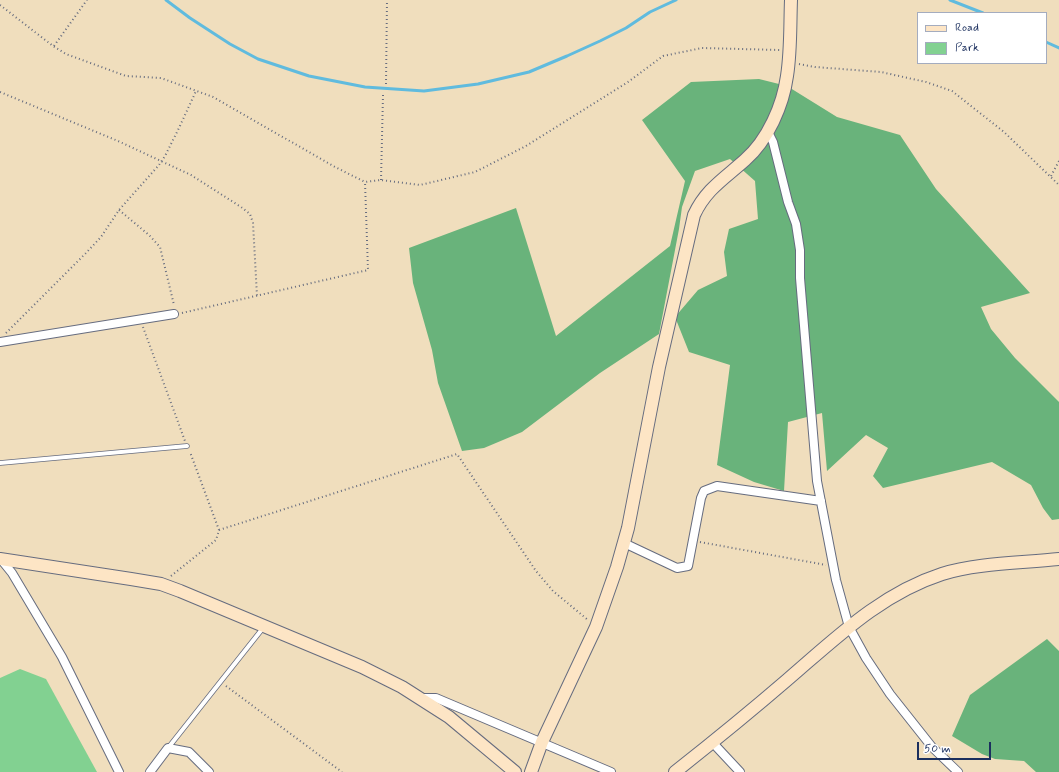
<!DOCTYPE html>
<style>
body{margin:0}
#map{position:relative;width:1059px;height:772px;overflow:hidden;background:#f0debd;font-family:Mynerve,sans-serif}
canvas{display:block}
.legend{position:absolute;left:917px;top:12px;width:130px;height:52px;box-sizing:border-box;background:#fff;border:1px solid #a4acbf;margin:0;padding:5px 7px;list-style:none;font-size:12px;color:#1b2f5e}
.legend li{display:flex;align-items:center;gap:8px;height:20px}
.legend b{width:20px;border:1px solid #a4acbf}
.scale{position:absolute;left:917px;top:742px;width:74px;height:18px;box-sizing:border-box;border:2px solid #1b2f5e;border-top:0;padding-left:5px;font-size:12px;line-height:14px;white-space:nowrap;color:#1b2f5e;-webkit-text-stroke:3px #fff;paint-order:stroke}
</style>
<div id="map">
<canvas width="1059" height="772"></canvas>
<ul class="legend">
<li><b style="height:5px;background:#fde5c5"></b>Road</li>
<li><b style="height:11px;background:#82d191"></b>Park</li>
</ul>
<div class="scale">50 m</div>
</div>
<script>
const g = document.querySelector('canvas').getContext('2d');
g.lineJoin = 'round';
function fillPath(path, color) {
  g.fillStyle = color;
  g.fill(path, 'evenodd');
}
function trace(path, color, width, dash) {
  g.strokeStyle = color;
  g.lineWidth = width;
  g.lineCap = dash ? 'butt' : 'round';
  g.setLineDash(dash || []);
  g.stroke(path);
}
const green = new Path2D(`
 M20,669L46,679L97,772H0V678Z`);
const forest = new Path2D(`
 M759,79L787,86L837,117L900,135L936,189L1030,293L981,307L991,329L1015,358L1059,402V519L1052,520L1043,508L1031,485L992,462L883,488L873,476L888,448L866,435L827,471L822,413L788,422L784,491L754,482L717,465L730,365L689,352L675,317L698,290L727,276L724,252L729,229L758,219L755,181L730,159L695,171L682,207L679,229L659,334L600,373L522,432L484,448L462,451L438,383L432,350L413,283L409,248L516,208L556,336L670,246L685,181L642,120L691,82Z
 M1047,639L1059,651V772H1036L1024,761L995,759L982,754L952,736L970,695Z`);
const stream = new Path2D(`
 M166,0L190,18L230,44L258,59L309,76L365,87L424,91L478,84L529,72L567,56L600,41L626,28L650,12L676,0
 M950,0L983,13
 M1046,42L1059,48`);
const path = new Path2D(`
 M0,5L53,46L66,54L126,76L161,78L213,97L335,167L365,182L381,180L420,185L475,172L526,146L628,82L663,56L702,48L780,50
 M54,46L87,0
 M799,64L815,67L881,72L926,82L952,91L1004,132L1059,185
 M386,84L387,0
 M0,92L118,141L191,175L241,207L250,214L253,223L257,296
 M1051,176L1059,161
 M381,180L383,95
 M119,210L149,235L160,247L174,305
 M182,313L368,270L365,182
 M143,327L185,441
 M6,333L86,253L101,237L119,210L159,165L165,156L179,128L196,91
 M219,530L457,454L536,571L553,591L588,620
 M700,542L826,565
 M171,576L216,540L219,530L190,452
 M226,686L342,772`);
const lane = new Path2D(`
 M0,463L187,446
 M168,748L263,628`);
const street = new Path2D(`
 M768,132L773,142L788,202L796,224L800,250V278L817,481L836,580L849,627L866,658L890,694L932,747L958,772
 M0,342L174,314
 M624,543L677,568L688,566L701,498L704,491L717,486L821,501
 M0,558L12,573L62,657L119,772
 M420,698H436L611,772
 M712,742L740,772
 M150,772L168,748L189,752L209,772`);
const secondary = new Path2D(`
 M0,559L131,579L161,584L180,591L362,667L402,687L449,717L515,772
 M531,772L542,742L596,627L617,567L628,528L659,367L694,215C706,189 725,178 745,160C768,140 783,105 787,76C791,51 790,25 791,0
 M675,772C713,742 751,711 787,680C835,639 880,594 942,574C976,563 1023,563 1059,559`);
fillPath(green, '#82d191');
fillPath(forest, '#69b37b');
trace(stream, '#60bbde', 3);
trace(lane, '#666c7f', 5.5);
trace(street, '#666c7f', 10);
trace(secondary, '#666c7f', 14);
trace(path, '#666c7f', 2, [1, 3]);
trace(lane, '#fff', 4);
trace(street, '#fff', 8);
trace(secondary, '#fde5c5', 12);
</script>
